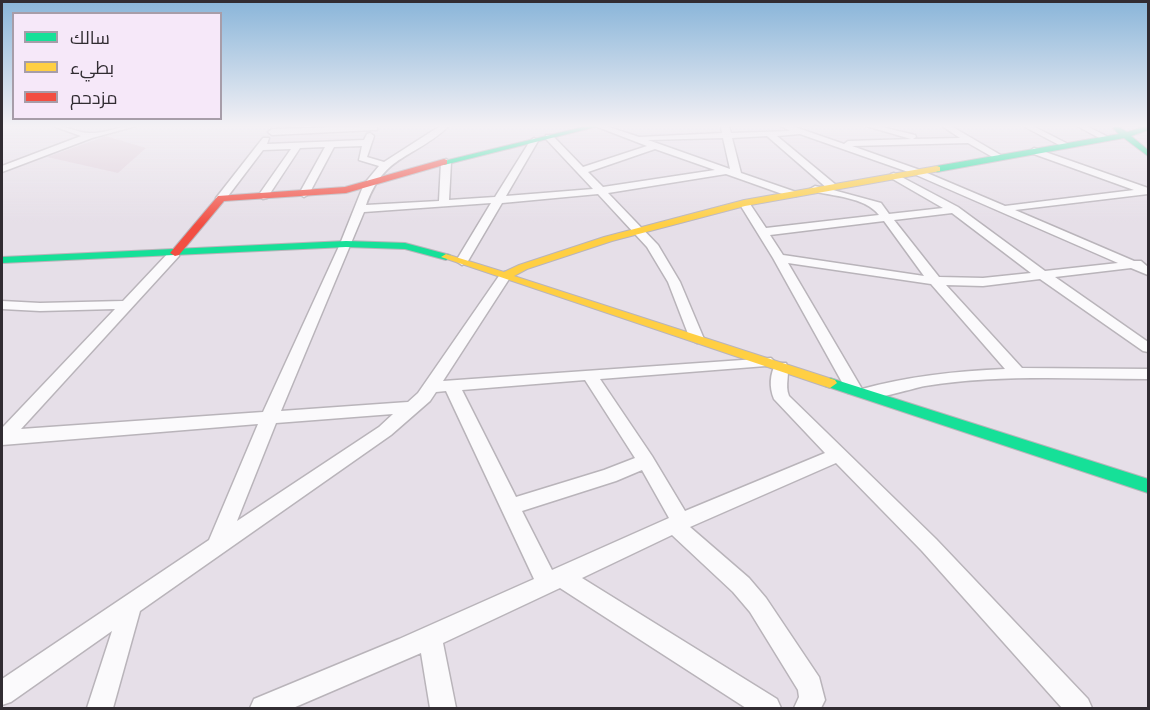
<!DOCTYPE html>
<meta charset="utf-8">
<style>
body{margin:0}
#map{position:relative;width:1150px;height:710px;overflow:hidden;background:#e6dfe8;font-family:Quicksand,Cairo,sans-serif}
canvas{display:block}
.frame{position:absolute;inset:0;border:3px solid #312c32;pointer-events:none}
.legend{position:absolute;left:12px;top:12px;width:210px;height:108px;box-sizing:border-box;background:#f6e8f9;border:2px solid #a79da9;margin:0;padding:8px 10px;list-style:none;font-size:18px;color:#312c32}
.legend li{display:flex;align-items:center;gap:12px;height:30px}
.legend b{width:30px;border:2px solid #a79da9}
</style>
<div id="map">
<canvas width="1150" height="710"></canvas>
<div class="frame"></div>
<ul class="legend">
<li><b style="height:8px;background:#16e098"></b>سالك</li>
<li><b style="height:8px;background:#ffcf43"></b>بطيء</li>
<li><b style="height:8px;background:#f24e42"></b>مزدحم</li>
</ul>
</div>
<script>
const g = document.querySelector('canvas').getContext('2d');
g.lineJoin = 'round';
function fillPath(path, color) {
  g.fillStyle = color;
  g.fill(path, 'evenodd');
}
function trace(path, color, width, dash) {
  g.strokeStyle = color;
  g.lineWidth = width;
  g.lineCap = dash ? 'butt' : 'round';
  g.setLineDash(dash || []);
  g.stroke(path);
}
const medical = new Path2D(`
 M106,136L146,148L118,173L47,157Z`);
const street = new Path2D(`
 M53,126C66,125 77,133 90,133C105,134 120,125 136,126L92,138L2,172V166L81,136Z
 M377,126V130H374L272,135L268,132L272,129Z
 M440,126H449C414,159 385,153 366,205L439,201L441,162L446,159L451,162L449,200L495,197L530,141L534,138L538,141L506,196L593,189L546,139V135H552L583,167L647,146L595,126H606L639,137L722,133L721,126H729L731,133L790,131L781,126H792L844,144L848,141L911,139L866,126H878L915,135L916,137L913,139L960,138L942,126H951L1004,157L996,159L968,143L852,146L920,170L1005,206L1134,190L1031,153L1030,151L1034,148L1148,188V194L1015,210L1134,261H1141L1148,267V275L1131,268L1055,277L1148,342V352L1143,351L1040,279L983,286L946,285L1022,368L1148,369V379C1074,379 998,374 925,386C909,389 876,401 862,397L860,393L862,389C909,376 956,371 1005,369L931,284L788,263L862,389L860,393H848L773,258L739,203L748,201L766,228L879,215C865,197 833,196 811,191L810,189L815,186L828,189L767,136L732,138L741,173L796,192V196H788L726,174L608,193L658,245L680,282L704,339L702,342L697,343L690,339L668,282L647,247L598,194L502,203L468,261L462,265L456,261L491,203L364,212L281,411L408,402L418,393L501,273L505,272L511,276L443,381L771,358L774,361L771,364L766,366L600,379L652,456L685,511L825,453L774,399C769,387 770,374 776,363H786C791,373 784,385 789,396L936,539L1088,699L1092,708H1062L922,551L836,463L690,527L749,578L766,598L819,677L825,700L821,708H794L799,697L798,690L750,612L733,592L672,535L582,578L777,699L781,708H746L560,588L443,643L456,708H430L421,653L293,708H250L254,699L399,639L534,579L446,391L436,392L430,401L391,435L140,611L113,708H87L112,631L11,702L2,705V679L209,540L258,424L2,445V428L115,309L40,311L2,309V301L40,303L123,301L171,250H179V256L21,429L263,412L340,244L364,184L379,166L359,160L362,146L334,147L309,194L304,197L299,194L325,147L300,148L267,198L263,199L258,196L291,149L263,150L225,200L216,198L263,138H269L267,144L364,140L367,134L370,133L374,136L367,157L384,162ZM800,134L914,174L1118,263L1045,271L958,207L894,173L891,174V178L943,208L889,214L881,203L833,190L837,187L836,185L777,136ZM723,138L730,169L648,140ZM655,149L715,170L603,187L588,172ZM952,213L1031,273L983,278L939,277L894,220ZM884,221L924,276L783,255L770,235ZM585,380L635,458L604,470L516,497L462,390ZM393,414L379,427L237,521L276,423ZM642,470L669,518L552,570L522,511L616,481Z
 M1023,126H1033L1070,145L1063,147Z
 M1077,126H1087L1110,138L1103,140Z`);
const fast = new Path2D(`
 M587,126H599L444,165L440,162Z
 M1117,126L1127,132L1148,126V130L1131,136L1148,150V156L1124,138L937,172L933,169L937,166L1119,134L1113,128Z
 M346,241L405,243L450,255L451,257L446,260L405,249L346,247L2,263V257Z
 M830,378L1148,479V493L825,386L823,383Z`);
const slow = new Path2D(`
 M937,166L940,167V171L745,206L612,241L527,269L514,276L835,380L837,383L830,388L441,257L446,254L504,272L519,265L604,237L744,200Z`);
const jam = new Path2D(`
 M444,159L447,160V164L346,193L224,201L179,255L175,256L170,253L218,196L345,187Z`);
fillPath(medical, '#dfcfda');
trace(street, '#b9b4ba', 3);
trace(fast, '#b9b4ba', 2);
trace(slow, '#b9b4ba', 2);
trace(jam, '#b9b4ba', 2);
fillPath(street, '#fbfafc');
fillPath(fast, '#16e098');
fillPath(slow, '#ffcf43');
fillPath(jam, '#f24e42');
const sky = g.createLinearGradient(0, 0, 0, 225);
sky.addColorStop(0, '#89b5d9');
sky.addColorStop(0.56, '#f4f1f5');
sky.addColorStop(1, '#f4f1f500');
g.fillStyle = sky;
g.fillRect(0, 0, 1150, 225);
</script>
